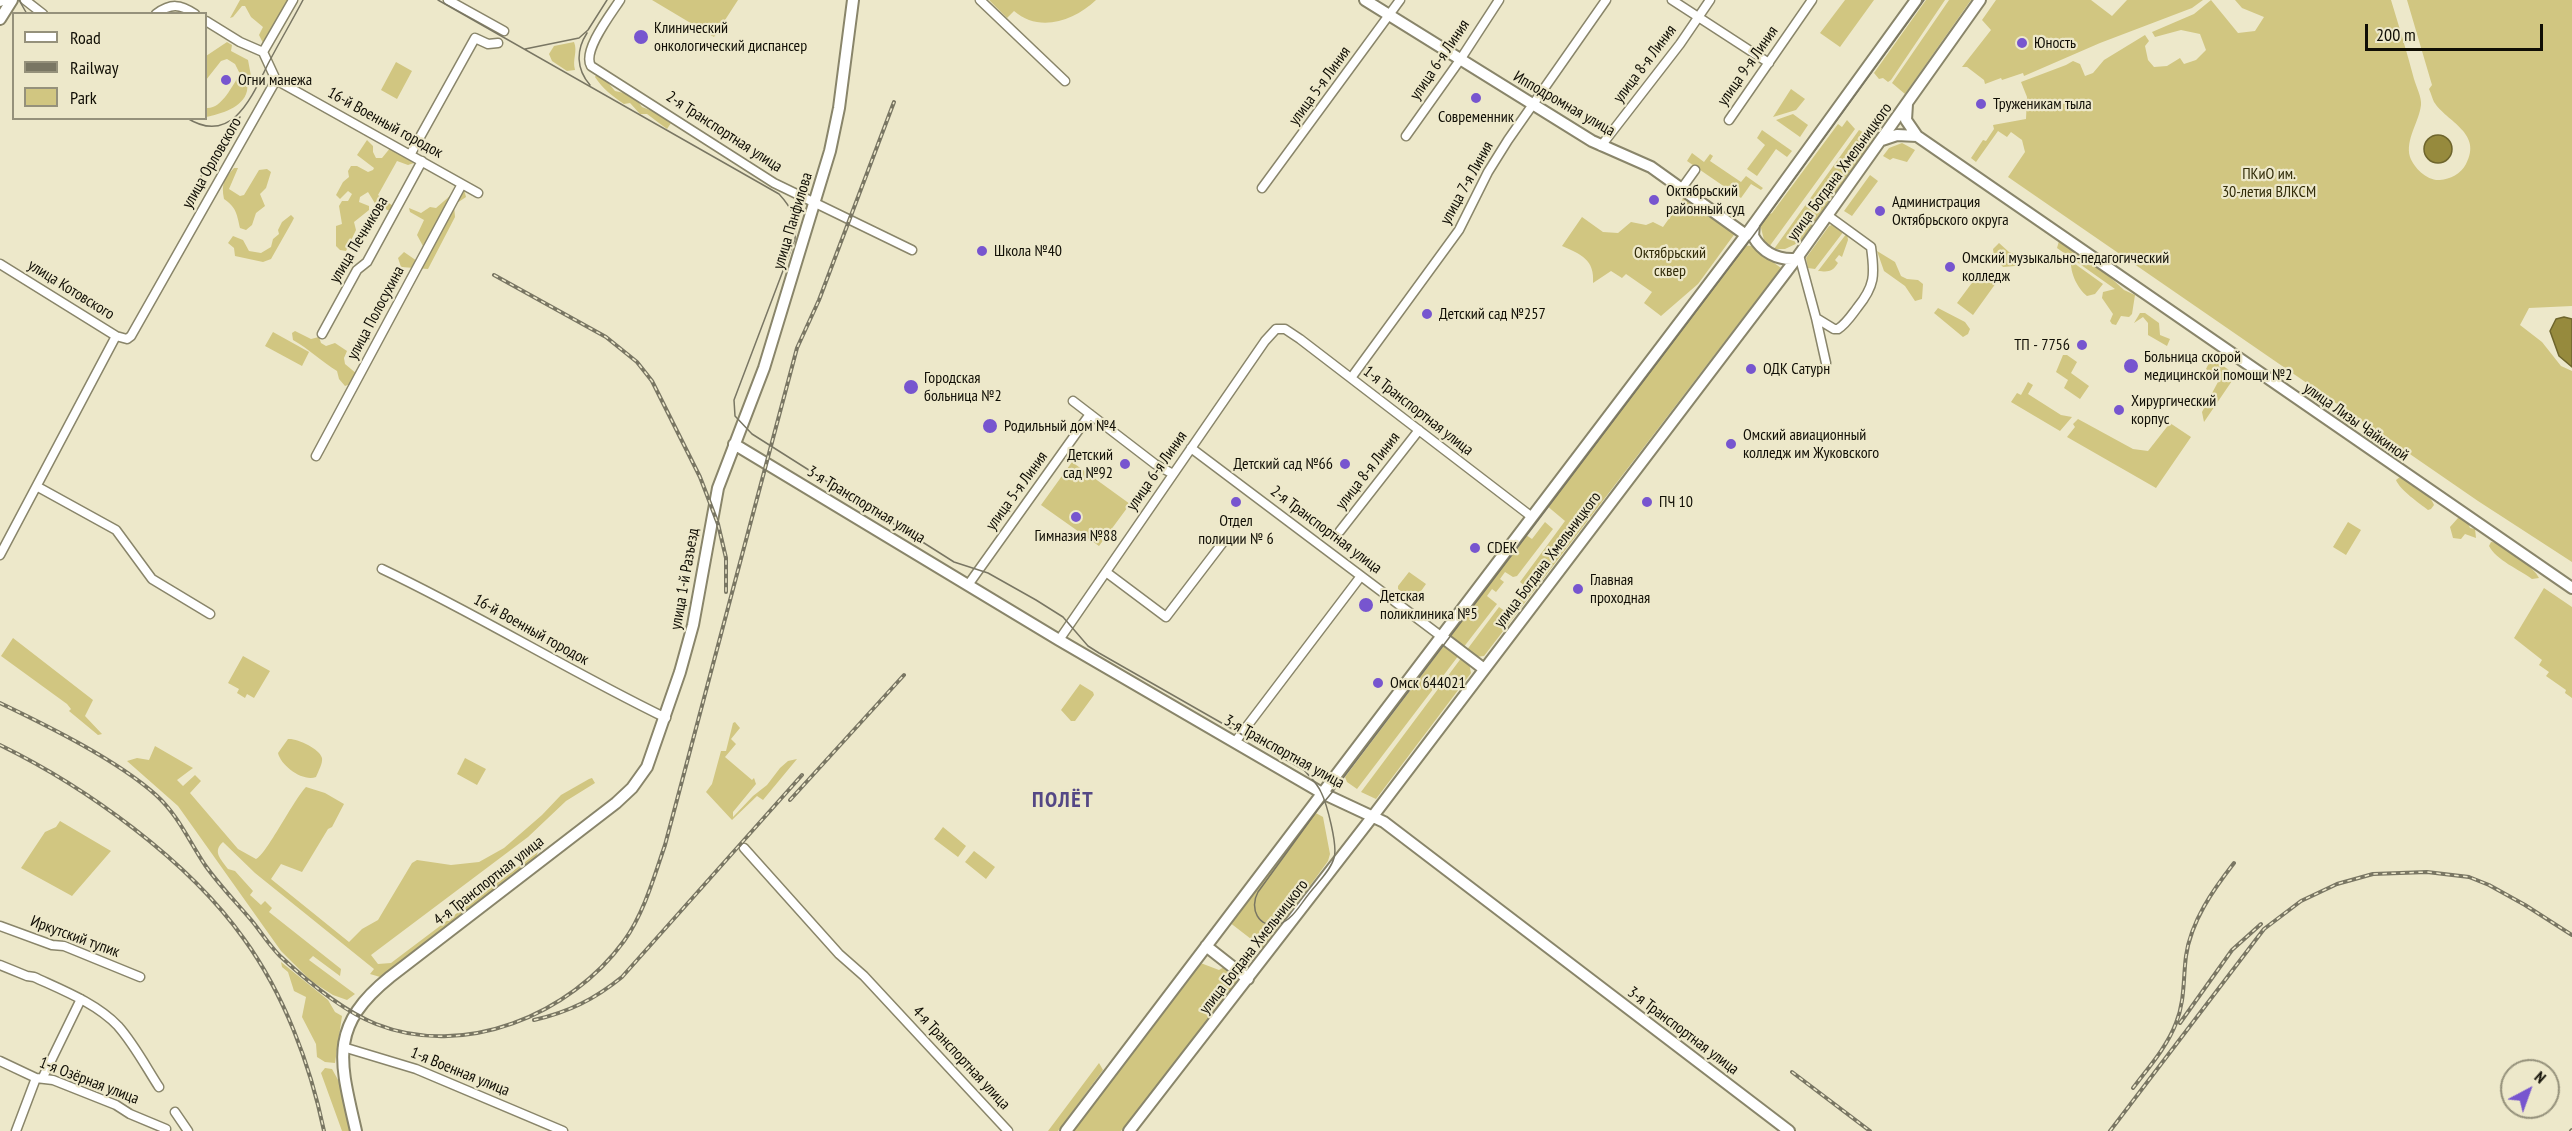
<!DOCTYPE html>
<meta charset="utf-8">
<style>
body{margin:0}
#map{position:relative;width:2572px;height:1131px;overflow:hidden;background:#ede8ca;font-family:"PT Sans Narrow",sans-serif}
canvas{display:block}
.legend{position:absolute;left:12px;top:12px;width:195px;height:108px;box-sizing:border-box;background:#ede8ca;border:2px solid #95917b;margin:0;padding:8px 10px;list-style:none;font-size:18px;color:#100e05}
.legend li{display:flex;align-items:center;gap:12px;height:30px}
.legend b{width:30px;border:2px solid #95917b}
.north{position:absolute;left:2500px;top:1059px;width:60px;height:60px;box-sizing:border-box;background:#ede8ca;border:2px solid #95917b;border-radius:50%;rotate:41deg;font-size:16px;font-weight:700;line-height:24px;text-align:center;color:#100e05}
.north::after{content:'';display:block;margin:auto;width:21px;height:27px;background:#7755cf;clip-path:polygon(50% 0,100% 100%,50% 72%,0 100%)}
.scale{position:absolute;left:2365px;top:24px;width:178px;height:27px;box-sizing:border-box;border:3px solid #100e05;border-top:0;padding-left:8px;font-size:18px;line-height:21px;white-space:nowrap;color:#100e05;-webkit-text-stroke:4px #ede8ca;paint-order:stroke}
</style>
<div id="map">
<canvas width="2572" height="1131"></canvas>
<ul class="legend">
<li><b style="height:8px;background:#fff"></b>Road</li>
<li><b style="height:8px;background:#797663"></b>Railway</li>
<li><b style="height:16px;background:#d1c681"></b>Park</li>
</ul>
<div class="north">N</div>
<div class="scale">200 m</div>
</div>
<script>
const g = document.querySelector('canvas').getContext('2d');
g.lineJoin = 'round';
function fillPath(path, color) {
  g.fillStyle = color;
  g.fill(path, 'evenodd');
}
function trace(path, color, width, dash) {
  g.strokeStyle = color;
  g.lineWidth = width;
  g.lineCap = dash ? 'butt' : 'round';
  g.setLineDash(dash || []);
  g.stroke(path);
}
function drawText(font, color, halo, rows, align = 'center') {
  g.font = font + ' "PT Sans Narrow",sans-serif';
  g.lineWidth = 4.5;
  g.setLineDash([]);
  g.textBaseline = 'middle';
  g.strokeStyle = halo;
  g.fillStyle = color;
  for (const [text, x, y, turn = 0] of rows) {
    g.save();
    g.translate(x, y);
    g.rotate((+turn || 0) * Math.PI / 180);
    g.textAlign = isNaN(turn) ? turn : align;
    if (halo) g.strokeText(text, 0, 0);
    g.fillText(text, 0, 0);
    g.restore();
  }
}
const green = new Path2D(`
 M240,0H288L268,40L263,43L259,35L263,27L251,17L245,6H242L233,17L230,18Z
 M652,0H738L714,37Z
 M989,0H1096C1074,21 1039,33 1014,11L1007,18Z
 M1845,0H1874L1840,47L1820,33Z
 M1926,0H1945L1891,80L1888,82L1883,78L1879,79L1874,73Z
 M1949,0H1971L1905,94L1892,83Z
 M1996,0H2091L2112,16L2127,0H2203L2192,8L2100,43L2024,76L2023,73L2002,80L2001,78L1985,84L1984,80L1967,67H1962L1991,30L1982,20Z
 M2211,0L2238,33L2255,31L2264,17L2242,8L2235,0H2391C2399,26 2407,53 2414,79C2416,86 2422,98 2421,105C2419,122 2405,140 2410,157C2414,168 2427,181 2440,180C2450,179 2461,174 2466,164C2483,133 2447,122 2434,102C2432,98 2431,93 2429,89L2432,85L2407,0H2572V306L2529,308L2520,325L2542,342L2561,366L2572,371V562L2478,501L2008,177L2025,152L2022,140L2011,132L2007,137L1998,131L1976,162L1971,158L1983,140L1986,141L1994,129L1993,125L2026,119L2027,97L2021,82L2066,65L2073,61L2080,64L2085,76L2093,73L2104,60L2145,35L2149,41L2145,46L2148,60L2154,67L2167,66L2180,58L2184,64L2196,60L2206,50L2200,34L2181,30L2155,37L2152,32L2194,14Z
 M227,42L232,45L231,51L248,60L251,76C248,82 248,84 247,91C243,108 220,114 206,117V108C221,110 232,86 240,74L235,64L227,59L221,61L206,80V56Z
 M574,42C578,52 572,59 575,70L567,71L552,61L549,54L554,46Z
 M396,62L412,71L397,99L381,90Z
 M597,73L605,79L615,91L633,95L642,107L668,117L671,123L667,129L647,114H640L630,103L624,104C612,96 603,89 595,77Z
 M1791,89L1805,99L1796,110L1773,117Z
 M1793,114L1808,125L1800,137L1776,120Z
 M1847,120L1855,129L1769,247L1765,244L1760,224L1766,216L1772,213L1838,124L1842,127Z
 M1762,130L1792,151L1787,157L1776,149L1757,176L1747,169L1765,145L1757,138Z
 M1859,130L1874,138L1800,242L1785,249H1774Z
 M367,140L373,146V152L376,158H382L391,147L414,163L408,165L397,161L378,195L393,206L390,211L376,205L368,192L360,197L359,202L369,206V210L354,222L356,230L346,251L340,250L336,246V226L342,224L339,206L342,201H348L352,194L348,191L340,199L336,195L343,182L349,177L348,171L351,166H357L368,172L373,170L374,168L357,155Z
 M1902,143L1915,150L1907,162L1893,158L1890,160L1883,156L1889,148Z
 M1692,153L1704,162L1710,154L1713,156L1710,161L1741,182L1746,176L1763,188L1761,190L1751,184L1741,198L1687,161Z
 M234,168H238L229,189L240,196L244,195L259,170L267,169L271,172L266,188L260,194L265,206L256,213L252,225L246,230L240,228C237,214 236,207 224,199C221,184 224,179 234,168Z
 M1870,175L1878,181L1852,216L1844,211Z
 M459,188L464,189L466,197L454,205L455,217L428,269L401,267L398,258L404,252L417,261L419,260L423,246L417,235L424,220L410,212L409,208L421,213L430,207L436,208Z
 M1685,196L1736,232L1698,284L1661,316L1644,303L1652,292L1626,274L1622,278L1611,271L1593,283C1595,260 1581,254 1562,246L1582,217L1603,232L1618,233L1631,222L1646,225L1653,222L1663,227Z
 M291,215L294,218L292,222L271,259L263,262L235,256L234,248L228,243L233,236L243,240L249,251L261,253L271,247L273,239L279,234L278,230L282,222Z
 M1834,224L1844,231L1815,269L1808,268L1806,258L1829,226Z
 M1847,233L1848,240L1842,257L1839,255L1835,260L1838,263C1832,272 1829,272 1818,271Z
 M2059,241L2087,262L2098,266L2124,290L2135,295L2132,314L2129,317L2121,316L2116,325L2112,324L2110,321L2113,314L2102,298L2103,292L2115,289L2057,248Z
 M1999,243L2009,252L2018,255V263L2015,266L2003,267L1994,256L1993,249Z
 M1743,245L1751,246L1781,268L1484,656L1476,657L1466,651L1499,607L1512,616L1518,608L1514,604L1521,595L1526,598L1531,591L1520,582L1565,521L1546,505Z
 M1877,251L1895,262L1901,276L1907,279L1918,280L1923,284L1922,299L1915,301L1905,286L1884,271Z
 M2071,261L2103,284L2095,294L2087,296C2078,289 2070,273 2071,261Z
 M1980,272L1996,283L1973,315L1957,303Z
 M1938,308L1965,322L1970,329L1968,334L1963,337L1934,313Z
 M2140,313H2145L2159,323L2160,335L2170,339L2167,346L2148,335V323L2143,317L2134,323Z
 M295,331L311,339L319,337L321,343L326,346L335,343L347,351L344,358L345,364L357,374L353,383L345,386L339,379L337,371C321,361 309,349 293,340L292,333Z
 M273,332L309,352L302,366L265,346Z
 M2063,355H2067L2077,362L2071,373L2089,386L2080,399L2064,388L2068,380L2056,372Z
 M2209,356L2236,375L2204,422L2202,412L2219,380L2218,377L2206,369L2209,363L2205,361Z
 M2028,382L2033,385L2028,394L2061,415L2072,417L2060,431L2011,402L2017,393L2021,395Z
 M2078,419L2133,449L2148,451L2170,423L2191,437L2156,488L2067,437L2075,427L2073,424Z
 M1072,462L1130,504L1099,546L1041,505Z
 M2400,477L2408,480C2413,491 2430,492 2434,505L2431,509L2428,510C2419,503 2400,490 2396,480Z
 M2458,518H2461L2468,523L2470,528L2475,529L2476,538L2465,534L2461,539L2453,538L2450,527Z
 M1545,522L1553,529L1517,576L1513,577L1505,572L1500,579L1504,582L1496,592L1492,589L1487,596L1497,604L1463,648L1448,636L1526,535L1532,539Z
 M2348,522L2361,530L2346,555L2333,547Z
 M2491,542C2502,542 2535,568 2539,578L2532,579C2520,570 2496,560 2489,546Z
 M1409,572L1426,584L1419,594V600H1413L1398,589V586Z
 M2544,588L2572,607V698L2565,693L2566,690L2546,676L2549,672L2539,665L2542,660L2514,638Z
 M13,638L93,700L85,716L102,734L98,735L69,711L71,709L67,704L1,656Z
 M1443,647H1449L1459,655L1357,789L1347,782L1345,777Z
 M243,656L270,671L254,698L247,694L245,698L237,693L239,689L228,683Z
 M1462,657L1469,663L1471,673L1376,799L1361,792Z
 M1080,684L1093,692L1094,695L1075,721H1071L1061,710Z
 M735,722L740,728L731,739L736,744L725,757L752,780L754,778L756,784L733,812V817L753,796L767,785L780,768L788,761L797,759L763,800L757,796L732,820L706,792L712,784L721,751H726L733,723Z
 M288,739C297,738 320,749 322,758C323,763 318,772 316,777C303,782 281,766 278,753Z
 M155,746L193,768L177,780L183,786L195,775L201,781L190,793L238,849L256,859C266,855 294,799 306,787L325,793L344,804L332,827L328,829L302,872L281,864L271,879L349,942L362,929L378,920L412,863L417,860L451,865L479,862L504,848L542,815L561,795L589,779L592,778L595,783L566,801L528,837L371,955L378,964L391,963L538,852L534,862L380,977L370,974L374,969L255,873L223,842C212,852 221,859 228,869L235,871L253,891L250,895L261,905L265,901L272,908L269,912L341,969L340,976L313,956L309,960L355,994L347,1000L333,995L311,981L281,951L178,806L127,761L137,758L149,760Z
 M465,758L486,769L477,785L457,774Z
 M1314,812L1323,817L1330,854L1328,861L1264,949L1229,922Z
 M60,821L111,851L72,896L21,868L45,832L56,827Z
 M943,827L966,846L958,857L934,839Z
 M974,851L995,867L986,879L965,862Z
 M281,962L328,1000L335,1012L342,1016L335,1063L325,1062L317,1057L316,1044L302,1017L306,997L294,991L288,972L282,967Z
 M1198,962L1219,970L1224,967L1238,978L1237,983L1121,1131H1071Z
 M1099,1063L1103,1070L1058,1131H1048Z
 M325,1068L332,1069L342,1087L352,1131H342L321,1073Z`);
const water = new Path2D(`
 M2424 149a14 14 0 1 1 28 0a14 14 0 1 1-28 0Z
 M2564,317L2572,319V367L2559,356L2550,331L2556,319Z`);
const minor = new Path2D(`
 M25,0L43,14
 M448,0L504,31
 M620,0C611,14 582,51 591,66L774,183L912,250
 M980,0L1065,81
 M1672,0L1769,63
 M156,14C171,3 180,4 195,14
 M206,21L240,42L263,52
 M276,80L478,193
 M1729,120L1812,0
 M1406,136L1460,60L1499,0
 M1601,146L1680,44L1710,0
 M410,155L475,38L488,44L498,43
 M1262,188L1400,0
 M1682,188L1695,170
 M1799,255L1816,318L1834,329H1838C1846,324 1851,316 1857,308C1875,286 1875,275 1871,247L1827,215
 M0,264L116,336L127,339L131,336L276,80L263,52L293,0
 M1816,318L1826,363
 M322,334L357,270L367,262L422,161
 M1351,378L1459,230L1488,172L1508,140L1606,0
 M1073,401L1155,464L1173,474
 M1191,448L1442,637
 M316,456L462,184
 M38,487L116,530L152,579L210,614
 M1340,531L1419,430
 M0,555L116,336
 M382,569C479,615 569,671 666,718
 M1106,572L1166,617L1224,541
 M968,585L1090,414
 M1059,640L1265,341L1276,329H1285L1300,339L1532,517
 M1235,742L1361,576
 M744,848L839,954L864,976L1008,1131
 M0,926L52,945L64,946L140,977
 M0,965L27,976L34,977C62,990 96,1003 118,1026C134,1044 146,1067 159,1087
 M343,1047L416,1069L563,1131
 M0,1061L36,1078L53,1080L116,1105L130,1114L166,1129
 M43,1077L81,999
 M175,1112L188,1131
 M16,1131L36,1078`);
const major = new Path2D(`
 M1365,0L1592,141L1651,167L1746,235
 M0,1L1,0
 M0,19L12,0
 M1907,104L1906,120L1917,136L2572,588
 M1882,140L1897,135L1917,136
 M1754,224L1753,236C1762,252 1777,260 1795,259
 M734,444L1059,640L1322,793L1384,822L1789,1131
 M1442,637L1484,669
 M1206,946L1248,979
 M356,1131C340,1061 328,1027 390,977L616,803L632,788L647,767L680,672L693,625L718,488L764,368L830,151L839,108L853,0
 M1066,1131L1746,235L1916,0
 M1129,1131L1373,816L1799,255L1980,0`);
const tram = new Path2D(`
 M19,0L27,14
 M438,0L779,194C792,208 797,219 795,239L734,400L735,416L752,434L954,562L988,573L1036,600L1063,617L1088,646L1099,653L1304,770C1310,777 1317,783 1321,792C1327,804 1338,846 1334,858C1330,872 1316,884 1308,895C1300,905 1292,920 1279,924C1258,929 1249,908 1258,892L1319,808C1325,801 1331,794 1337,786L1753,236L1924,0
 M587,33C576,50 576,69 590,85
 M525,49L579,38L588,30L607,0
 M187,118C233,147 253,94 269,62C280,41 292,21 303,0
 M194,187L240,117`);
const rail = new Path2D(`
 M494,275L606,337L637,362L652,381L700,477L718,524L726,558V592
 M0,703C48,726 117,760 156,795C178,815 189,841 205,865C219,885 236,902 252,921C261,932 269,945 280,956C307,981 341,1010 376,1024C464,1059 570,1015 624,941C644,913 654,877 665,845L797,348L819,300L894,102
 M0,745C86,787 188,860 244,939C284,994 310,1064 324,1131
 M790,800L904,675
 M534,1020C569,1012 595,999 622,977L802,775
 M2180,1023L2232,950L2261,924
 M1792,1072L1870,1131
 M2133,1088C2148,1068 2167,1047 2176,1023C2185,1001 2183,979 2186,956C2191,921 2213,890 2234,863
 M2110,1131L2264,929L2301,901L2337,884L2373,874L2427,872L2469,877L2489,885L2525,905L2572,935
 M2571,1131L2572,1130`);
const markers = [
 [641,37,8,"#7755cf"],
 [2022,43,6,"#7755cf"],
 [226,80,6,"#7755cf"],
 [1476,98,6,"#7755cf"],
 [1981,104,6,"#7755cf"],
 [1654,200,6,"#7755cf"],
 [1880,211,6,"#7755cf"],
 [982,251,6,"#7755cf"],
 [1950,267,6,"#7755cf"],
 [1427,314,6,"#7755cf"],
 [2082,345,6,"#7755cf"],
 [2131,366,8,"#7755cf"],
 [1751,369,6,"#7755cf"],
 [911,387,8,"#7755cf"],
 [2119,410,6,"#7755cf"],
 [990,426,8,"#7755cf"],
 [1731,444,6,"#7755cf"],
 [1125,464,6,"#7755cf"],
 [1345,464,6,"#7755cf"],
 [1236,502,6,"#7755cf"],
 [1647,502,6,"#7755cf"],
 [1076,517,6,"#7755cf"],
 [1475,548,6,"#7755cf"],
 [1578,589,6,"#7755cf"],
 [1366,605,8,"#7755cf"],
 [1378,683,6,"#7755cf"]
];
const poiNames = [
 ["Клинический",654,28],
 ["онкологический диспансер",654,46],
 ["Юность",2034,43],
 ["Огни манежа",238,80],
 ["Труженикам тыла",1993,104],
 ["Современник",1476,117,"center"],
 ["Октябрьский",1666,191],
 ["районный суд",1666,209],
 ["Администрация",1892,202],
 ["Октябрьского округа",1892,220],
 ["Школа №40",994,251],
 ["Омский музыкально-педагогический",1962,258],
 ["колледж",1962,276],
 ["Детский сад №257",1439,314],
 ["ТП - 7756",2070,345,"right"],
 ["Больница скорой",2144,357],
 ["медицинской помощи №2",2144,375],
 ["ОДК Сатурн",1763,369],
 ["Городская",924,378],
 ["больница №2",924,396],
 ["Хирургический",2131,401],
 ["корпус",2131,419],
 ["Родильный дом №4",1004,426],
 ["Омский авиационный",1743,435],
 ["колледж им Жуковского",1743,453],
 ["Детский",1113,455,"right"],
 ["сад №92",1113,473,"right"],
 ["Детский сад №66",1333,464,"right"],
 ["ПЧ 10",1659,502],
 ["Отдел",1236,521,"center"],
 ["полиции № 6",1236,539,"center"],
 ["Гимназия №88",1076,536,"center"],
 ["CDEK",1487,548],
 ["Главная",1590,580],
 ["проходная",1590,598],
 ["Детская",1380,596],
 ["поликлиника №5",1380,614],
 ["Омск 644021",1390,683]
];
const streetNames = [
 ["улица 6-я Линия",1440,60,-56],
 ["улица 8-я Линия",1645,64,-53],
 ["улица 9-я Линия",1748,66,-55],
 ["улица 5-я Линия",1320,86,-54],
 ["Ипподромная улица",1564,104,30],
 ["16-й Военный городок",385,123,29],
 ["2-я Транспортная улица",724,132,33],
 ["улица Орловского",212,163,-60],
 ["улица Богдана Хмельницкого",1840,172,-54],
 ["улица 7-я Линия",1467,183,-61],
 ["улица Панфилова",793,221,-73],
 ["улица Печникова",359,240,-59],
 ["улица Котовского",71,290,32],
 ["улица Полосухина",376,313,-62],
 ["1-я Транспортная улица",1418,411,38],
 ["улица Лизы Чайкиной",2356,422,35],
 ["улица 6-я Линия",1157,471,-55],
 ["улица 8-я Линия",1368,471,-52],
 ["улица 5-я Линия",1017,491,-54],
 ["3-я Транспортная улица",866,505,31],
 ["2-я Транспортная улица",1326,530,37],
 ["улица Богдана Хмельницкого",1548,560,-53],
 ["улица 1-й Разъезд",685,579,-80],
 ["16-й Военный городок",531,630,29],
 ["3-я Транспортная улица",1284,752,29],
 ["4-я Транспортная улица",489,881,-38],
 ["Иркутский тупик",75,937,20],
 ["улица Богдана Хмельницкого",1254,947,-52],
 ["3-я Транспортная улица",1683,1031,37],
 ["4-я Транспортная улица",961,1058,47],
 ["1-я Военная улица",460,1072,22],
 ["1-я Озёрная улица",89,1081,21]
];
const parkNames = [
 ["ПКиО им.",2269,174],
 ["30-летия ВЛКСМ",2269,192],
 ["Октябрьский",1670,253],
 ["сквер",1670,271]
];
const districtNames = [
 ["ПОЛЁТ",1063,801]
];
fillPath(green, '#d1c681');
fillPath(water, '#968a3d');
trace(water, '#6e652c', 1.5);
trace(minor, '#89856a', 11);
trace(major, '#89856a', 14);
trace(minor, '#fff', 8);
trace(major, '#fff', 10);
trace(tram, '#797663', 1.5);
trace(rail, '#797663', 4);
trace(rail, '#ede8ca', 1.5, [4.5]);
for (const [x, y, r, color] of markers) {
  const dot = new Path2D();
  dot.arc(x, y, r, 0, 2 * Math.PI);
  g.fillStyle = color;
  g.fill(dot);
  trace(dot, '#ede8ca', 2);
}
drawText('16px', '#100e05', '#ede8ca', poiNames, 'left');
drawText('16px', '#100e05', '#ede8ca', streetNames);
drawText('16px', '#322c09', '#ede8ca', parkNames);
g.letterSpacing = '1.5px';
drawText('bold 22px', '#544785', '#ede8ca', districtNames);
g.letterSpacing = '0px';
</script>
